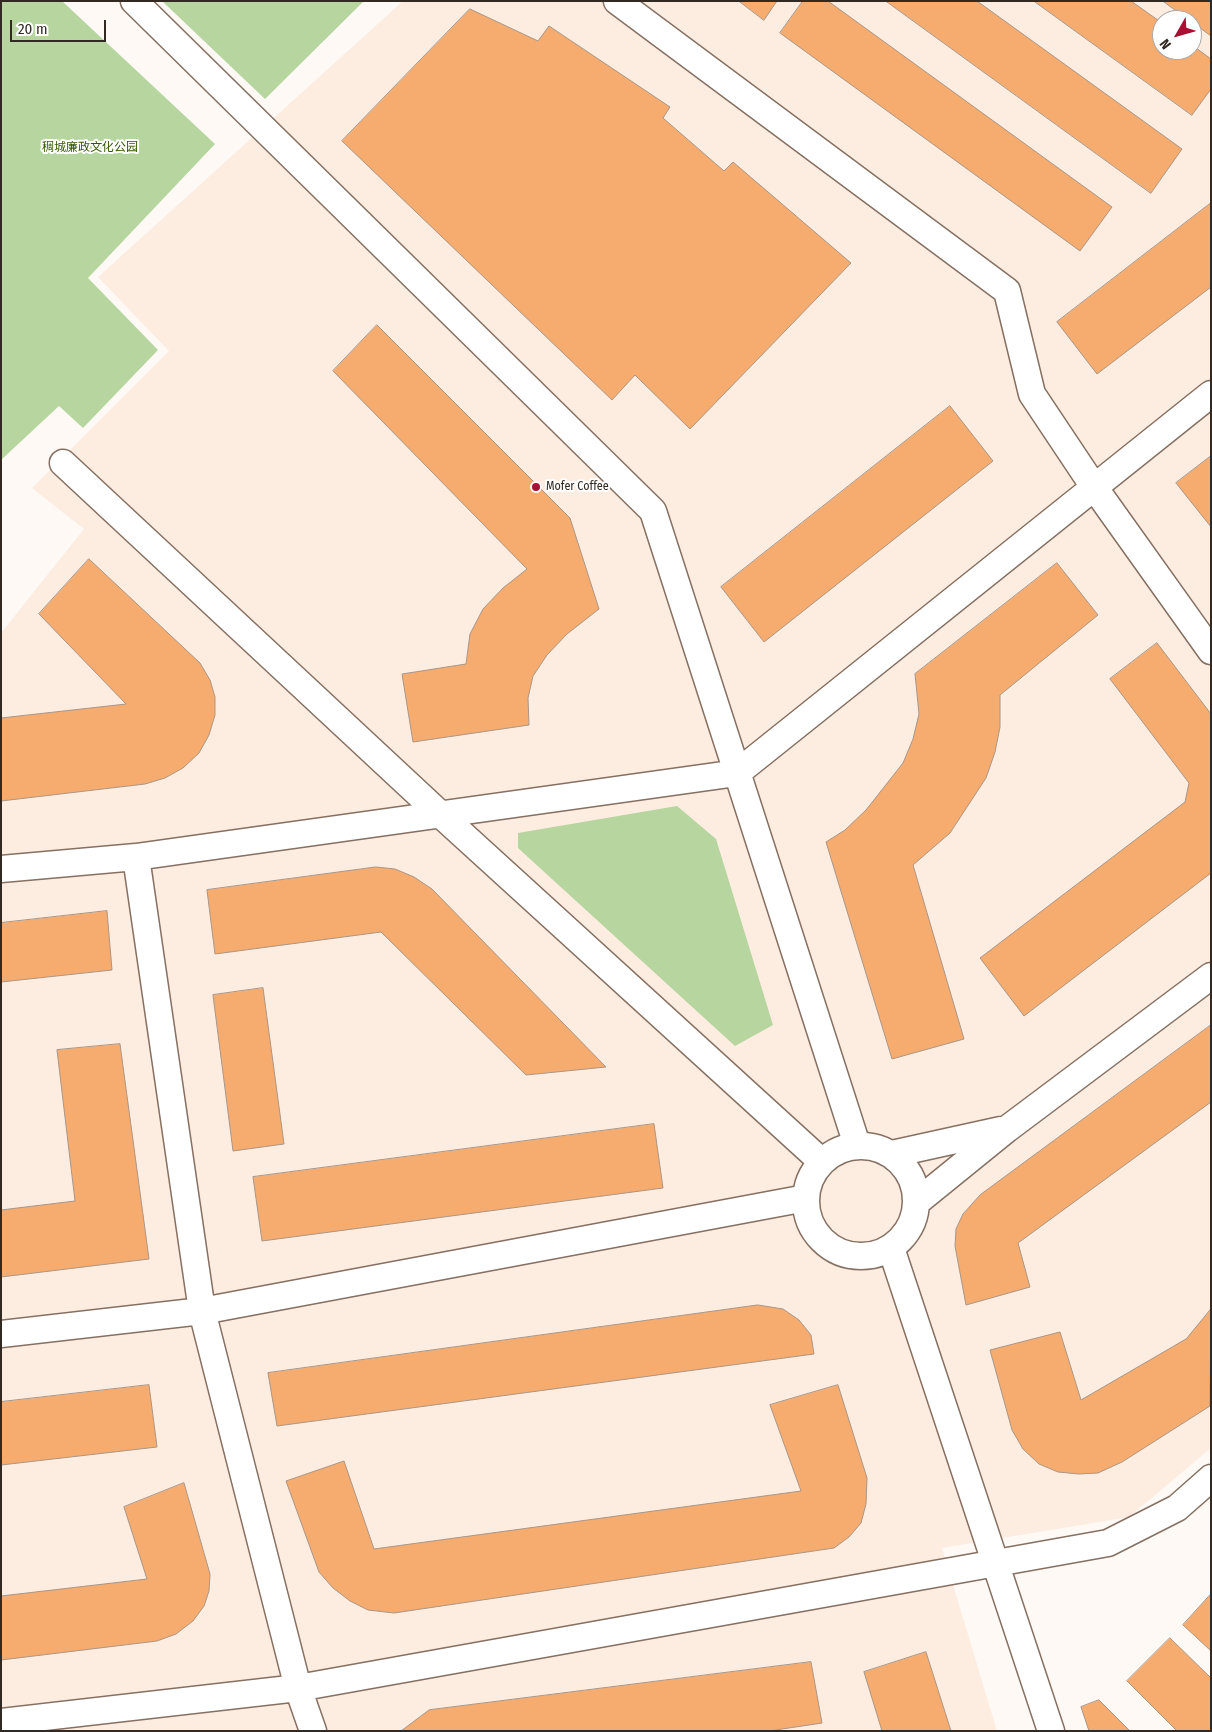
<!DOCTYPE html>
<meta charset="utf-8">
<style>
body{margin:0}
#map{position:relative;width:1212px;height:1732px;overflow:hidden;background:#fef9f5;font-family:"Fira Sans Condensed",sans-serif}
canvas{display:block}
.frame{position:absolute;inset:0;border:2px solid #322923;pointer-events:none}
.north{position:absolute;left:1152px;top:10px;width:50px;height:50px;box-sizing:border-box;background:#fff;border:1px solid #ada9a7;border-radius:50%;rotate:232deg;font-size:14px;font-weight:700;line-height:20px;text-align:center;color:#322923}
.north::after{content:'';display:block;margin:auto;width:18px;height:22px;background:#a80f33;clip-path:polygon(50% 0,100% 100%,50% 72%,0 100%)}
.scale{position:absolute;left:10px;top:20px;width:96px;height:22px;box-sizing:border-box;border:2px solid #322923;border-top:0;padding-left:6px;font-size:15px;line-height:18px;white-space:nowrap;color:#322923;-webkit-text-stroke:4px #fff;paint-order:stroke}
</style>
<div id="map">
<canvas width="1212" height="1732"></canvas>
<div class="frame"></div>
<div class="north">N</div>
<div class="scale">20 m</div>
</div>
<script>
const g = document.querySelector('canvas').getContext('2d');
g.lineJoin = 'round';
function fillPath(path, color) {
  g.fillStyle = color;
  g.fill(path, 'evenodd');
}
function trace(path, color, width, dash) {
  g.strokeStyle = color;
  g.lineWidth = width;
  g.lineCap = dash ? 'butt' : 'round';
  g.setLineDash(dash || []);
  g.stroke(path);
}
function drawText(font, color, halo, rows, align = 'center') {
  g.font = font + ' "Fira Sans Condensed","Noto Sans SC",sans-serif';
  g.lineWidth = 4;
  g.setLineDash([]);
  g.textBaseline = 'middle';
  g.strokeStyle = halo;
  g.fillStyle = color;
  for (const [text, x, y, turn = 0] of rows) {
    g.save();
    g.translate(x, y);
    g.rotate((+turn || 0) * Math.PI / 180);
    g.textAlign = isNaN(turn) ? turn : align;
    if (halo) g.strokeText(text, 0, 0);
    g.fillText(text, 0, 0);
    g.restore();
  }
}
const commercial = new Path2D(`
 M403,1H1211V1448L1129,1517L942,1548L997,1731H1V633L84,529L32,488L169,351L98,277ZM1162,20H1192V50H1162Z`);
const green = new Path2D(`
 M1,1H62L215,144L88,278L158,350L83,428L59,406L1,460Z
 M162,1H364L265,99Z
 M677,806L716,839L773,1025L735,1046L518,848V833Z`);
const building = new Path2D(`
 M739,1H777L764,20Z
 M803,1H828L1112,207L1080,251L780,33Z
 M886,1H977L1182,149L1151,193Z
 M1034,1H1131L1162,23V50H1192V45L1211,59V89L1192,115Z
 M1163,1H1211V36L1192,22V20H1189Z
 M470,9L538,41L549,26L670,107L663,118L724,171L733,162L851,263L690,429L635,375L612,400L342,141Z
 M1211,203V287L1097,374L1057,322Z
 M377,325L570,518L599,609L567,634L547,655L533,676L528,698L529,725L413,742L402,674L466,664L470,634L483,609L503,588L527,569L333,371Z
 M950,406L993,461L764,642L721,587Z
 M1211,456V527L1176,483Z
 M89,559L200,663L210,680L215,697V715L209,735L199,753L183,768L165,778L145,784L1,801V718L126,704L39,614Z
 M1057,563L1098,615L1000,695V727L995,752L986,778L950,833L913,865L964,1039L892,1059L826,842L845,830L866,810L903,763L913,739L919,714L915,674Z
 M1157,643L1211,714V873L1024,1016L980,958L1185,802L1189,783L1110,679Z
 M376,867L395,869L414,877L432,889L606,1067L526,1075L381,932L215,954L207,890Z
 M107,911L112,970L1,982V923Z
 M263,988L284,1144L233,1151L213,995Z
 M1211,1025V1102L1018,1243L1030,1287L966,1305L955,1246L956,1229L963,1214L980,1195Z
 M120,1044L149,1259L1,1277V1210L75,1201L57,1050Z
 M654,1124L663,1188L262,1241L253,1177Z
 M758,1305L783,1309L799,1320L811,1335L814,1354L277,1426L268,1373Z
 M1211,1309L1210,1406L1122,1462L1098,1473L1079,1474L1058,1472L1039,1464L1023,1449L1012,1430L990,1350L1060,1332L1081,1400L1186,1339Z
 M149,1385L157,1447L1,1465V1402Z
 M838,1385L867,1478L866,1504L861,1523L849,1537L834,1548L394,1613L368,1610L350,1601L333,1588L319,1572L286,1481L344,1461L374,1549L801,1491L770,1405Z
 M184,1483L210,1574L209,1591L204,1606L193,1621L176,1634L157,1641L1,1660V1596L147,1579L124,1507Z
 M1211,1594V1651L1183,1625Z
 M1170,1638L1211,1678V1731H1177L1127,1681Z
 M926,1652L951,1731H882L864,1672Z
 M811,1662L822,1723L769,1731H401L429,1710Z
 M1099,1700L1130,1731H1089L1081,1707Z`);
const minor = new Path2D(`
 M134,1L653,511L857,1145
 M617,1L1007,291L1032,394L1094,487L1211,651
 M63,463L440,814L821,1161
 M136,857L202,1311L298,1688L313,1731
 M1,869L136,857L737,773L1211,394
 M806 1201a55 55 0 1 1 110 0a55 55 0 1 1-110 0Z
 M892,1154L1001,1130
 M917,1202L1007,1129L1211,976
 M891,1248L1051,1731
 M1,1334L202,1311L806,1198
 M1,1722L298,1688L1108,1543L1177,1508L1211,1478`);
const markers = [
 [536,487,5,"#a80f33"]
];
const parkNames = [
 ["稠城廉政文化公园",90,148]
];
const poiNames = [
 ["Mofer Coffee",546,487]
];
fillPath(commercial, '#fdece0');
fillPath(green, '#b6d59f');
fillPath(building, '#f6ac6f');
trace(building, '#ab9686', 1);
trace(minor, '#857062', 29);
trace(minor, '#fff', 26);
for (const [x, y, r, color] of markers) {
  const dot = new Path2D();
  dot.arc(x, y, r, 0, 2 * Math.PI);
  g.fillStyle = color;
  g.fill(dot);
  trace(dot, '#fff', 2);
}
drawText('12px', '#335900', '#fff', parkNames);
drawText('12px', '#322923', '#fff', poiNames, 'left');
</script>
